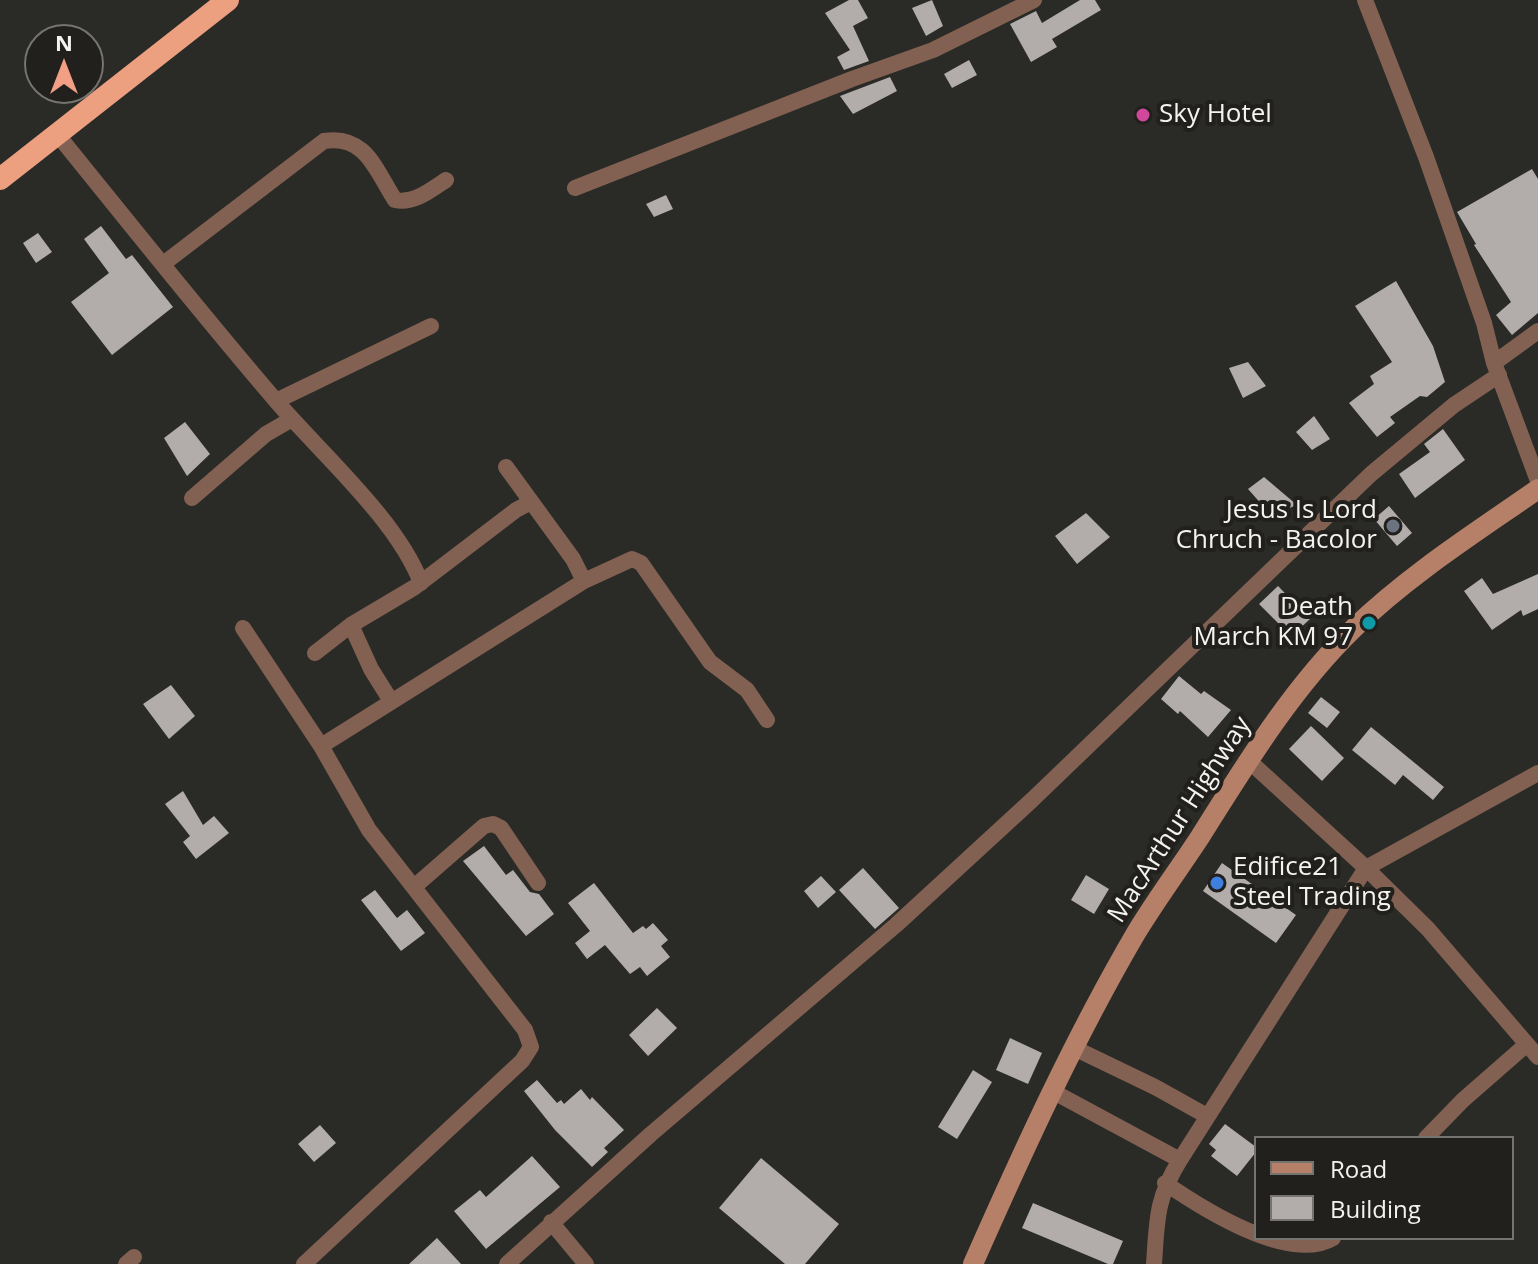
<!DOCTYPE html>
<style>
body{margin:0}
#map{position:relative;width:1538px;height:1264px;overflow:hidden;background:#2a2a26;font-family:"Open Sans",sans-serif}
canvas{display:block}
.legend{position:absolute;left:1254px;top:1136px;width:260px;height:104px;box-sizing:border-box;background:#21201c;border:2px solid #757471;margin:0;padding:10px 14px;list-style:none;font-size:24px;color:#f4f3f0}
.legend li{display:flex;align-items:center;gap:16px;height:40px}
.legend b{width:40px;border:2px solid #757471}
.north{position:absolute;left:24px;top:24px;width:80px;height:80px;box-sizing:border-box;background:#21201c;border:2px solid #757471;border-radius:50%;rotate:0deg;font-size:22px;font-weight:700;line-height:32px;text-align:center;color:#f4f3f0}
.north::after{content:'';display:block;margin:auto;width:28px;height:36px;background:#f39f85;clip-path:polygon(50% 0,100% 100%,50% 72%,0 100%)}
</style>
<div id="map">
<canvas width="1538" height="1264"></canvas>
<ul class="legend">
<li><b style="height:10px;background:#b57f68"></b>Road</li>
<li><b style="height:22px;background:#b2acab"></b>Building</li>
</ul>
<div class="north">N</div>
</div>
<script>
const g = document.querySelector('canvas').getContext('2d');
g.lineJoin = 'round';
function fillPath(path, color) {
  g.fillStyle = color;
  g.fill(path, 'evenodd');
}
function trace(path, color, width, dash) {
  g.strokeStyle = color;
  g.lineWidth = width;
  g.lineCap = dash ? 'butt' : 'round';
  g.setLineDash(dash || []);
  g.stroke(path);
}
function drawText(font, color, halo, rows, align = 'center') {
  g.font = font + ' "Open Sans",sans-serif';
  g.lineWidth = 8;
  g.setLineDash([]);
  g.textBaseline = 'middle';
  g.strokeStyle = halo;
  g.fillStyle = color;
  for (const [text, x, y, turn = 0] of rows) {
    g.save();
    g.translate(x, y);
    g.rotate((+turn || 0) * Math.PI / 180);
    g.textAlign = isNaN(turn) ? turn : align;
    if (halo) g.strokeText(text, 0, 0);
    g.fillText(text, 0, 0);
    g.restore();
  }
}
const building = new Path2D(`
 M849,0H858L868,18L853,26L869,61L844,70L837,57L850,50L825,13Z
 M932,0L943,26L926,36L912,8Z
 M1080,0H1095L1101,10L1052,39L1057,47L1031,62L1010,24L1036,11L1042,23Z
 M969,60L977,75L952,88L944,74Z
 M890,77L897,91L853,114L840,96Z
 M1532,169L1538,179V313L1512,335L1496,315L1511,302L1474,245L1476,244L1457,212Z
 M666,195L673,209L654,217L646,204Z
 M101,226L126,259L132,255L173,307L112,355L71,302L109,273L84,239Z
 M38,233L52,252L36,263L23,243Z
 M1396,281L1433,346L1445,382L1427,397L1420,396L1390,417L1395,423L1377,437L1349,403L1374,384L1370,376L1392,362L1355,306Z
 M1248,362L1266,386L1243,398L1229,368Z
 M1314,416L1330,439L1312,450L1296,432Z
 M185,422L210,454L187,476L164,438Z
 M1443,429L1465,460L1415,498L1399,474L1430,452L1424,444Z
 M1264,477L1297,505L1271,515L1248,489Z
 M1389,506L1412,533L1397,546L1374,519Z
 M1086,513L1110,537L1077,564L1055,536Z
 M1538,574V609L1523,616L1521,610L1492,630L1464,591L1482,578L1493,594Z
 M1278,586L1310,619L1297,631L1292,626L1286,631L1259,604Z
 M1179,676L1201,694L1204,691L1231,710L1208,737L1180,711L1178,714L1161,699Z
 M171,685L195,716L169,739L143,704Z
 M1321,697L1340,712L1327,728L1308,713Z
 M1311,726L1344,758L1322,781L1289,749Z
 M1371,727L1444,787L1433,800L1403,775L1395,785L1352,750Z
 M183,791L203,825L214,816L229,833L196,859L183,842L190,836L165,804Z
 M484,846L506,875L513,870L530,892L539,894L554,914L526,936L463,861Z
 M1222,863L1296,915L1276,943L1203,891Z
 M863,868L899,908L875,929L839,890Z
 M1086,875L1109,889L1094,914L1071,900Z
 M821,876L836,892L818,908L804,891Z
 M594,883L633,933L643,926L646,929L653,923L668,940L661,946L670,957L647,976L640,967L630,974L605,945L587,959L575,943L590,931L568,903Z
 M375,890L397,918L407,910L425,933L401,951L361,900Z
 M657,1008L677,1028L648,1056L629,1035Z
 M1010,1038L1042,1053L1028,1084L996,1070Z
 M973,1070L992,1082L957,1139L938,1127Z
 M537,1080L557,1103L561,1100L564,1104L581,1089L590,1100L592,1097L624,1130L604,1148L608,1152L592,1167L555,1130L524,1091Z
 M1225,1124L1256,1147V1152L1237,1176L1211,1156L1216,1150L1209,1144Z
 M320,1125L336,1143L314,1162L298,1144Z
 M532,1156L560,1187L486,1249L454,1211L480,1190L486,1197Z
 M761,1158L839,1224L805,1264H785L719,1208Z
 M1033,1203L1123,1241L1113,1264H1108L1022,1228Z
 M437,1238L461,1264H409Z`);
const minor = new Path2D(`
 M1365,0L1426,157L1484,323L1494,363L1538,481
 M57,134C130,224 202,315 277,402C321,453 398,521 421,583
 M575,188L852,79L933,50L1034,0
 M163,264L324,141C366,134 376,171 395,200C414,204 431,190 446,180
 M1494,363L1538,331
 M276,401L431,326
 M506,467L573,559L584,581
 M192,498L266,434L292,419
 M351,625L371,669L391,701
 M243,628L321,746L369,830L525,1030L531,1047L522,1061L304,1264
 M315,653L351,625L415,587L516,510L531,502
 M321,746L584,581L632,559L641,563L710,662L747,690L767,720
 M1248,760L1366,868L1428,929L1538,1057
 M414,887L484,826L493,824L501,828L538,883
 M1074,1048L1155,1087L1207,1116
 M1052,1091L1180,1160C1156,1198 1157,1221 1154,1264
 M1426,1138L1463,1100L1527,1044
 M1180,1160L1366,868L1538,773
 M1165,1183C1203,1209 1289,1264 1333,1238
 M551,1222L586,1264
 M126,1264L134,1257
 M507,1264L651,1134L896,925L1032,800L1371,474L1454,405L1499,375`);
const secondary = new Path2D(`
 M973,1264C1023,1151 1074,1039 1136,933C1156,900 1179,869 1200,837C1246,764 1292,688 1354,628C1410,574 1475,533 1538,489`);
const trunk = new Path2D(`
 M0,179L228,0`);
const markers = [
 [1143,115,8,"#d1479c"],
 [1393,526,8,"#6b7280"],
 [1369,623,8,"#0f9aa8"],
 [1217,883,8,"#3f7fe0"]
];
const poiNames = [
 ["Sky Hotel",1159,115],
 ["Jesus Is Lord",1377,511,"right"],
 ["Chruch - Bacolor",1377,541,"right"],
 ["Death",1353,608,"right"],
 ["March KM 97",1353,638,"right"],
 ["Edifice21",1233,868],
 ["Steel Trading",1233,898]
];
const streetNames = [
 ["MacArthur Highway",1180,820,-57]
];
fillPath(building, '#b2acab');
trace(minor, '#826152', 16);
trace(secondary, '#b57f68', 20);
trace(trunk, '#eca080', 22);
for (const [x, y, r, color] of markers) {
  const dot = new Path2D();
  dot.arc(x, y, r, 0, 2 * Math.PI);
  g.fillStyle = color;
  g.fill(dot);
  trace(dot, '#21201c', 3);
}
drawText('26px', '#f4f3f0', '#21201c', poiNames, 'left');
drawText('26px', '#f4f3f0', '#21201c', streetNames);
</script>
